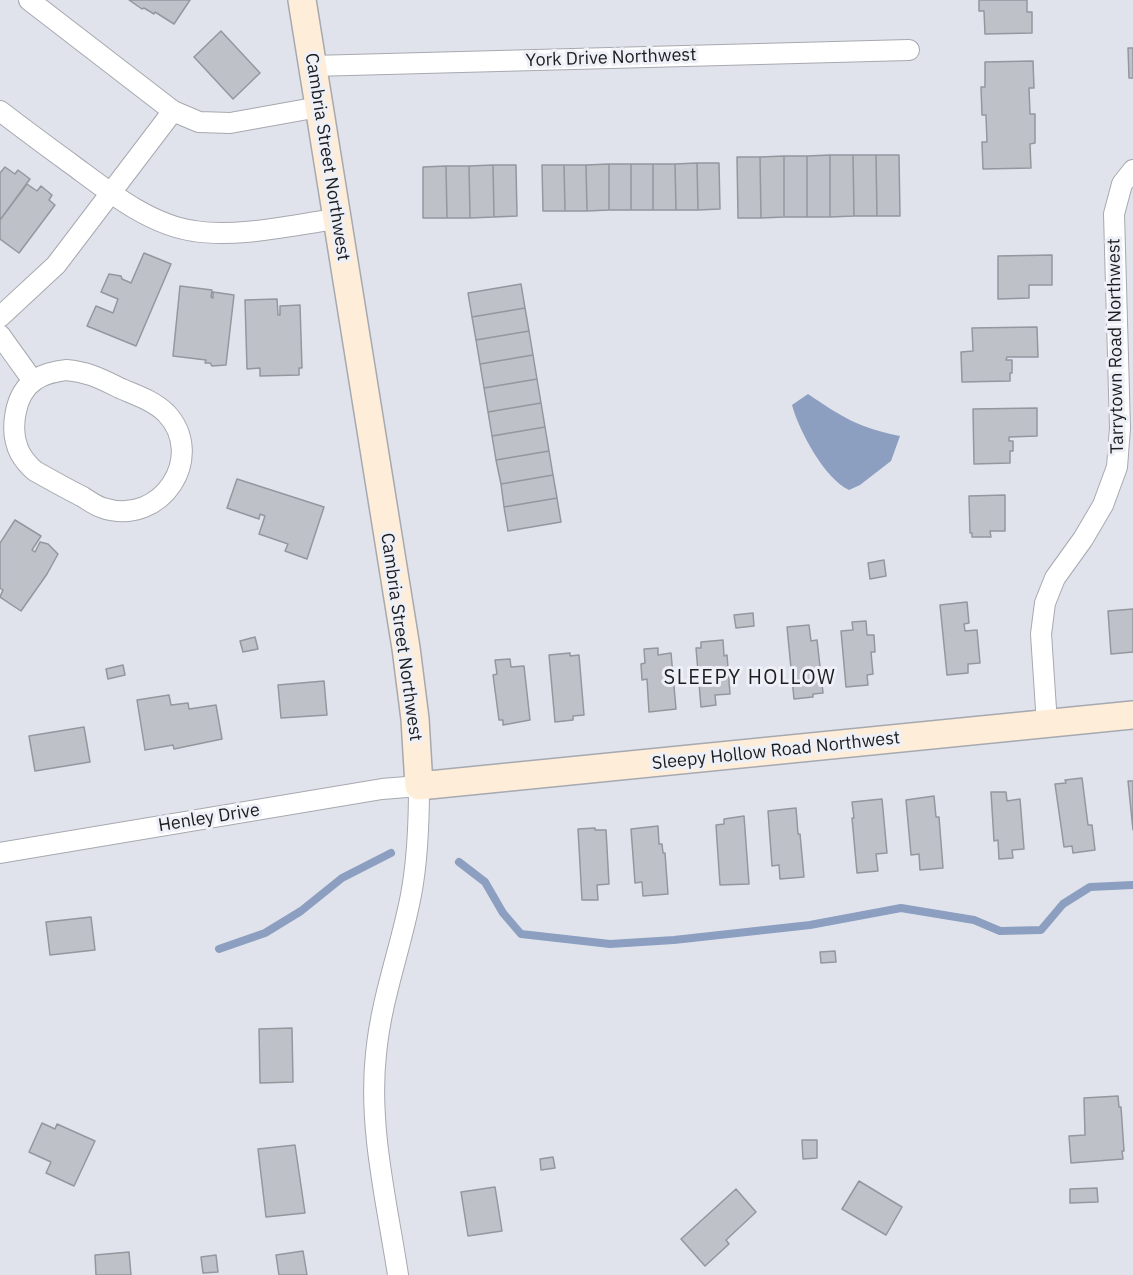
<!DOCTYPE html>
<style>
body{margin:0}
canvas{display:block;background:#e0e3eb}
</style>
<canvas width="1133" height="1275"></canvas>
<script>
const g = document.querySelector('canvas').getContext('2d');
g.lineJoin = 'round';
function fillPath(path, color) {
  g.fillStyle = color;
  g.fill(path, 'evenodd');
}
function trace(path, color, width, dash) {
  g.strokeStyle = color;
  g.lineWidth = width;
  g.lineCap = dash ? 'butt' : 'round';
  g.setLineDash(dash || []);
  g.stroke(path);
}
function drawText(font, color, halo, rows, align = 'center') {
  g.font = font + ' "IBM Plex Sans",sans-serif';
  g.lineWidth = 6;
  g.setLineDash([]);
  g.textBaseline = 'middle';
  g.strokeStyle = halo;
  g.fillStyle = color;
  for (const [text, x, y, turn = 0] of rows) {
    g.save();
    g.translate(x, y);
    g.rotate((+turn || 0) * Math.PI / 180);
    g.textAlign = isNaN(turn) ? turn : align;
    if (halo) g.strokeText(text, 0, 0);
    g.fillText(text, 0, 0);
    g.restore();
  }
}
const water = new Path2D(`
 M808,394C842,417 859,428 900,436L891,461L860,485L849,490C825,479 799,431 792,405Z`);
const stream = new Path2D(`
 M459,862L485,882L503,913L521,934L610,944L674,940L810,925L901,908L974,920L1000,931L1041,930L1063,904L1090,887L1133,885
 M219,949L265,933L301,911L342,878L391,853`);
const building = new Path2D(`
 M129,0H190L174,24L155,12L154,14L144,8L142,9Z
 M979,0H1027V12H1032V33L985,34L984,11H979Z
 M221,31L260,73L233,99L194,57Z
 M1128,48H1133V78H1129Z
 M1033,61L1034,88H1029L1030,114H1035V143L1030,144L1031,168L983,169L982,142H987L986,115H982L981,87H985V62Z
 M830,155V217H807V156Z
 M830,155H853L854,216L830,217Z
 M853,155H876L877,216H854Z
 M876,155H899L900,216H877Z
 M784,156V217L761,218L760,157Z
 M784,156H807V217H784Z
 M737,157H760L761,218H738Z
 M697,163H719L720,209L698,210Z
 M697,163L698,210H676L675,164Z
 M609,164H631V210H609Z
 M609,164V210L587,211L586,165Z
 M631,164H653V210H631Z
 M653,164H675L676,210H653Z
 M493,165H516L517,216L494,217Z
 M493,165L494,217L470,218L469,166Z
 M542,165H564L565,211H543Z
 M564,165H586L587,211H565Z
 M446,166H469L470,218H447Z
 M446,166L447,218H423V167Z
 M5,167L15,174L18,170L30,179L0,220V173Z
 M27,184L37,191L41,186L52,195L49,200L55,205L19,253L0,239V220Z
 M144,253L171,264L136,346L87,326L96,306L113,313L118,299L101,292L109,274L121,276L122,279L131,283Z
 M1052,255V285H1029V298L998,299V256Z
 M521,284L525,308L472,317L468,293Z
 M180,286L212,290L211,297L213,298V292L234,295L226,365L212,366L210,363H205L206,360L173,356Z
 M277,299L278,315H280V306L300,305L302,368H299V375L260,376V368L247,369L245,300Z
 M525,308L529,331L476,340L472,317Z
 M1037,327L1038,357H1007L1006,360H1012V373H1010V381L962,382L961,352L973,351L972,328Z
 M529,331L533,355L480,364L476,340Z
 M533,355L537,379L484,388L480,364Z
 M537,379L541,403L488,412L484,388Z
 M541,403L545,427L492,436L488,412Z
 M1037,408V436L1009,437V441H1013V451H1010V463L974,464L973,409Z
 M545,427L549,451L496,460L492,436Z
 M549,451L553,475L501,484L496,460Z
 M553,475L557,498L504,507L501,484Z
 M237,479L324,507L307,559L285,551L288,544L259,534L265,516L260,514L259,519L227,508Z
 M1005,495V531H990L991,537H972V533H970L969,496Z
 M557,498L561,522L508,531L504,507Z
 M15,520L41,536L32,550L35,552L40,542L48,544L58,554L47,574L21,611L0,597L3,590L0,588V543Z
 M884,560L886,576L870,579L868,563Z
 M967,602L969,623L964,624L965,631L977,630L980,663L968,664V673L947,675L940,605Z
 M1133,609V652L1111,654L1108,611Z
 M753,613L754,626L736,628L734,615Z
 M866,621L867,635H874L875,652H871L873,674L867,675L868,685L846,687L841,631L853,630L852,622Z
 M809,625L811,641L817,640L823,693L813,694V697L794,699L787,627Z
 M255,637L258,649L243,652L240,641Z
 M723,640L724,656L727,655L730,694L715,695L716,705L701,707L696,648H701V642Z
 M658,648V655L671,653L676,709L649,712L647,679L642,680L641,664L645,663L644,649Z
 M570,653V656L579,655L584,715L573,716V720L555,722L549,655Z
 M510,659L511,667L524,666L530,720L503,725V720H499L493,675L497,674L495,660Z
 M123,665L125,675L108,679L106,669Z
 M324,681L327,715L281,718L278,685Z
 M169,695L171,705L188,703L189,709L216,705L222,739L174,749L173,745L145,750L137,700Z
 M84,727L90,762L35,771L29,736Z
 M1082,778L1088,825H1092L1095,850L1073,853L1072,846L1064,847L1055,784L1066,783L1065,780Z
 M1128,781H1133V830Z
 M991,792H1006L1007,801L1020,799L1024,849L1012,850L1013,858L999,859L998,840L994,841Z
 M934,796L936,817H939L943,868L920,870L919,854L911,855L906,800Z
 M882,799L887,853L876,854L878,871L857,873L852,818H854L852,802Z
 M796,808L798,834H800L804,877L780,879L779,865L772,866L768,811Z
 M744,816L749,884L720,885L716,825L724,824V819Z
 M658,826L659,844H662L663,853H665L668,894L643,896L642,882L635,883L631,829Z
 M595,828V830H606L609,884L597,885L598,900H582L578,829Z
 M91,917L95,950L50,955L46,922Z
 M835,951L836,962L821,963L820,952Z
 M292,1028L293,1082L260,1083L259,1029Z
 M1118,1096L1119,1107H1121L1124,1151H1122L1123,1159L1071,1163L1069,1136L1085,1135L1084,1098Z
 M42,1123L55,1129L57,1124L95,1141L74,1186L46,1173L51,1162L29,1152Z
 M802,1140H817V1158L803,1159Z
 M295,1145L305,1213L266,1217L258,1149Z
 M553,1157L555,1168L541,1170L540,1159Z
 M859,1181L902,1207L886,1235L842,1209Z
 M495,1187L502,1231L468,1236L461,1192Z
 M1097,1188L1098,1202L1070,1203V1189Z
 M736,1189L756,1212L726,1240L729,1244L705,1266L681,1239Z
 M303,1251L307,1275H279L276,1255Z
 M129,1252L131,1275H96L95,1255Z
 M216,1255L218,1272L203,1273L201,1257Z`);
const street = new Path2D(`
 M29,0L173,111L199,122L230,123L319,107
 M312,66L909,50
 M0,111C25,130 49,148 74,166C109,192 150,225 194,231C238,238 292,225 336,219
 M0,317L56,265L173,111
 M0,335L33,381
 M66,370C89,372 101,379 122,389C136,395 154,401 166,413C207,456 162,527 103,508C96,506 89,501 83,497C67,489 51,480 35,471C29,466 24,460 20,453C9,431 14,394 35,380C45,373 55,372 66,370Z
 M1047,724L1041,634L1045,603L1055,578L1083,539L1103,505L1117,467L1120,428L1114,214L1122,184L1133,170
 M0,853L382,789L419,786C419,823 418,858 411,895C401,948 381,999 376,1054C368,1127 387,1203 398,1275`);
const secondary = new Path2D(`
 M302,0L406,648L415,719L419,786L1133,715`);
const streetNames = [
 ["York Drive Northwest",611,58,-2],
 ["Cambria Street Northwest",327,157,81],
 ["Tarrytown Road Northwest",1116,346,-91],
 ["Cambria Street Northwest",401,637,82],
 ["Sleepy Hollow Road Northwest",776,751,-6],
 ["Henley Drive",209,818,-9]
];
const neighbourhoodNames = [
 ["SLEEPY HOLLOW",750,678]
];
fillPath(water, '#8c9fc1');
trace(stream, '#8c9fc1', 8);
fillPath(building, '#bec1c8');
trace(building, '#94979e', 1.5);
trace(street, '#a7a9b0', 22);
trace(secondary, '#a7a9b0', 30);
trace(street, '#fff', 20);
trace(secondary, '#feedd9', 27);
drawText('18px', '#1c1d1f', '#eef0f8', streetNames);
g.letterSpacing = '1.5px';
drawText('20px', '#1c1d1f', '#eef0f8', neighbourhoodNames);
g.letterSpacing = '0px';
</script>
